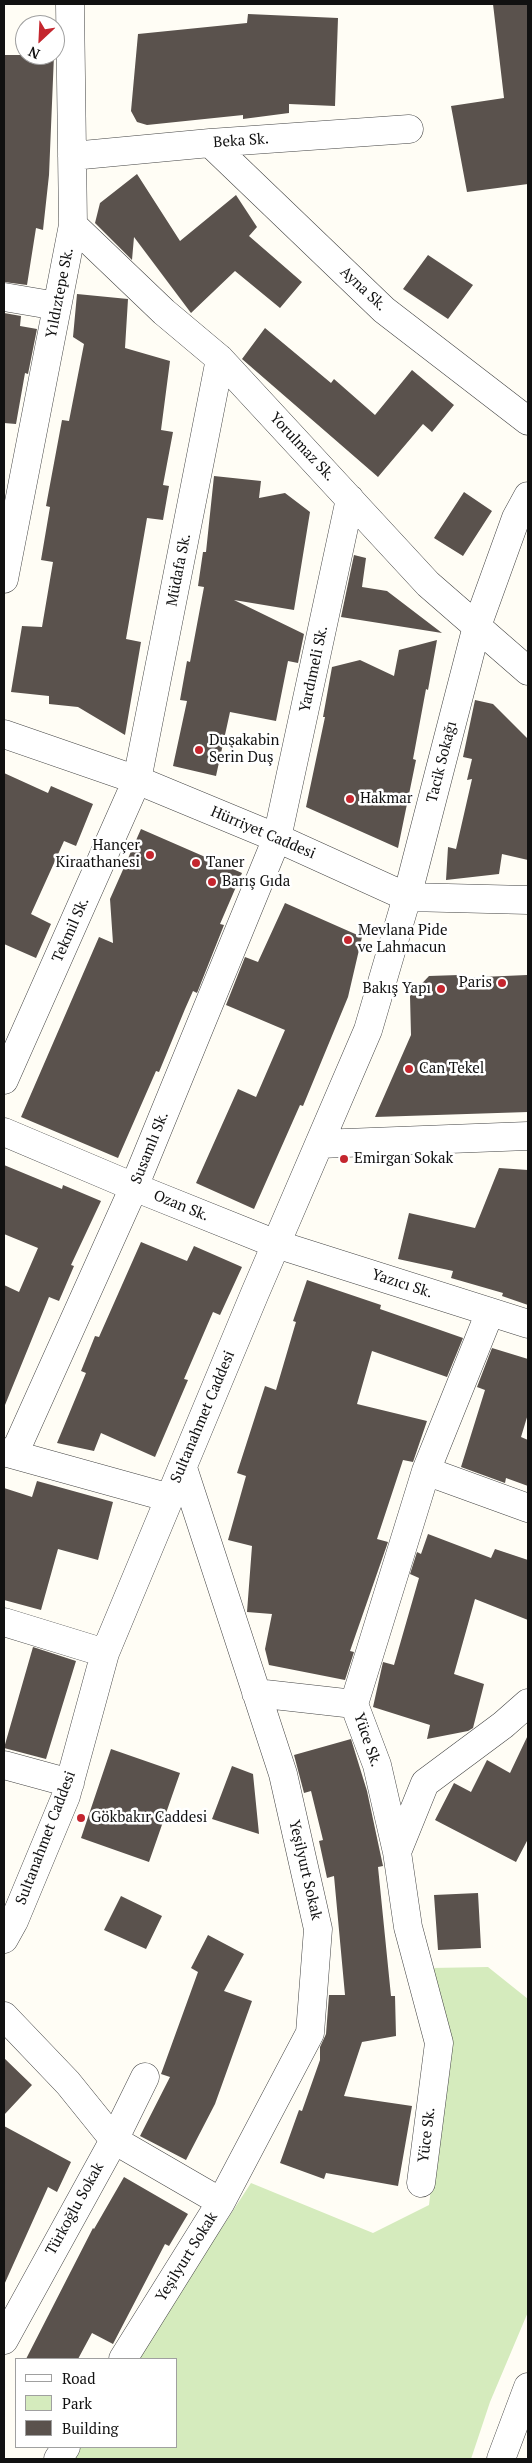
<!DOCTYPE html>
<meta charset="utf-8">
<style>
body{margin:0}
#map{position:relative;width:532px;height:2463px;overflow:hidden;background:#fffdf5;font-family:"PT Serif",serif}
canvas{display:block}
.frame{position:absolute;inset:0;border:5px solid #111;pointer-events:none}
.legend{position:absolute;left:15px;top:2358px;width:162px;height:90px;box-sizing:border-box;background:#fff;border:1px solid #a0a0a0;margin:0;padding:6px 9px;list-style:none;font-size:15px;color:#111}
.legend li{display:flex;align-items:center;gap:10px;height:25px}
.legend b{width:25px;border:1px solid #a0a0a0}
.north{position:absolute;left:15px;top:15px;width:50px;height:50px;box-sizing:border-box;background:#fff;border:1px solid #a0a0a0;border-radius:50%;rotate:205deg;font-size:14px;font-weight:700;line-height:20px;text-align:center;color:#111}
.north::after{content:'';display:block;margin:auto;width:18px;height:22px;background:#c4262e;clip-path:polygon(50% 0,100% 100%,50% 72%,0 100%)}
</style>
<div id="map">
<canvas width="532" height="2463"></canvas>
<div class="frame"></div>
<ul class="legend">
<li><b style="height:6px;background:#fff"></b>Road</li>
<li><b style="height:14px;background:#d5ebbd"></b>Park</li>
<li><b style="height:14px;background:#5a524d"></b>Building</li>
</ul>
<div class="north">N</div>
</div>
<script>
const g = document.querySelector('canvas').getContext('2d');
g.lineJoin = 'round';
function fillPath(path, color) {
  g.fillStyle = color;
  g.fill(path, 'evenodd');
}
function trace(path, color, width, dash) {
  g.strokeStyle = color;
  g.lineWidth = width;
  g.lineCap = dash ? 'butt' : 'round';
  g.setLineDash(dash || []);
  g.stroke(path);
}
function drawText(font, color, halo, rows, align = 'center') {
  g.font = font + ' "PT Serif",serif';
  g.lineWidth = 5;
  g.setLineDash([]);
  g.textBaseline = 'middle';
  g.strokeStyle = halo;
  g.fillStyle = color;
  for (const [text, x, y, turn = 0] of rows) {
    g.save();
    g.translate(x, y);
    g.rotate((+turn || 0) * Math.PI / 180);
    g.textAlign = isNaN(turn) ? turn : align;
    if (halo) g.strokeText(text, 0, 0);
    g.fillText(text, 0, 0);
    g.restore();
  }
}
const green = new Path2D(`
 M488,1967L528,1999V2312L490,2402L471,2459H71L79,2447H176V2359H136L251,2183L373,2233L429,2205L447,2054L431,1968Z`);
const building = new Path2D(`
 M493,4H528V184L467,192L451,106L504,98Z
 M248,14L338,18L335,106L289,104V113L243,119V115L147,125L137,122L131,111L138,34L247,23Z
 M4,55H54L49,175L43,230L36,228L27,285L4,282Z
 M137,174L180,241L236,195L257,227L249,236L302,282L280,308L235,271L191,313L134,237L132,260L95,223L100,203Z
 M428,255L473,285L448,319L403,289Z
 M77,294L128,299L125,348L170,361L161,430L173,432L163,485L169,486L163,520L147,518L126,639L141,642L125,735L78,707L49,704V696L11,692L22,626L42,627L53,562L41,560L50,507L46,506L62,420L69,421L84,344L73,337Z
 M4,313L21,316L20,326L37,329L28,374L25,373L16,424L4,423Z
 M265,328L331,383L334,379L375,415L412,370L454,405L432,432L423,424L378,477L242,359Z
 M214,476L261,481L259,498L285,493L310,512L294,610L234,600L304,634L298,663L288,661L276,721L230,712L216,776L173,766L187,701L180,700L187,661L190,662L204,587L198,586L203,552H206Z
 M464,492L492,511L463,556L434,538Z
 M354,555L366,558L362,587L387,591L442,633L341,617Z
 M437,640L428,690L426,689L413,759L416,760L398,848L306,807L325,717H323L332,667L360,660L394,676L399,650Z
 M475,700L493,704L528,739V860L502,854L499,874L446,880L448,847L456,849L472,779L467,780L472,759L463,757Z
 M4,773L48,793L51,786L93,804L76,846L64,841L31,914L51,924L36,958L4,944Z
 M141,829L242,873L220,924L224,925L197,993L193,991L185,1009L159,1072L156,1071L118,1158L21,1117L99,937L113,943L110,899Z
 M285,903L362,937L348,997L303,1106L300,1105L254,1209L196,1183L238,1089L256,1097L285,1030L226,1005L245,957L258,962Z
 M459,975V978L527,975L528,1112L375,1117L411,1035L410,996L429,976Z
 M4,1165L62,1189L63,1185L101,1201L71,1265L74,1266L59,1301L49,1297L5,1405L4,1285L19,1292L38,1248L4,1234Z
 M499,1168L528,1170V1305L502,1296L503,1293L451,1278L453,1271L398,1259L409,1213L475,1228Z
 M141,1242L187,1261L194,1246L242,1267L220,1315L213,1312L184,1379L188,1380L155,1457L101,1433L94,1451L57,1443L86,1373L81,1371L95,1336L99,1337Z
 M307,1280L381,1305L380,1309L463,1338L447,1377L372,1351L357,1404L427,1421L413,1462L403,1460L377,1539L388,1542L350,1651L354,1652L345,1680L269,1665L265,1649L272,1614L247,1612L252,1546L228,1540L246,1476L237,1473L265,1386L276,1390L296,1322L293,1321Z
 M492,1348L528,1359V1414L521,1437L528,1440V1486L506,1478L505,1483L461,1467L485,1390L477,1387Z
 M37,1481L113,1502L98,1560L58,1549L41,1610L4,1600V1488L32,1497Z
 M428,1534L491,1558L495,1549L528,1560V1620L475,1599L454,1674L484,1684L473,1728L468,1731L427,1739L430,1725L373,1707L383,1662L394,1665L419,1578L410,1574L417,1552L421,1554Z
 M33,1647L76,1661L46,1759L4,1748Z
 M528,1735V1839L516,1862L435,1820L454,1783L471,1792L487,1760L510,1773Z
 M351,1739L367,1791L383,1866L378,1867L391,1996H395L396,2036L362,2042L344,2096L412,2106L398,2186L326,2173L324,2179L280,2163L299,2110L302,2111L320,2060V2047L326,2034L329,1995H345L334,1876L327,1878L319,1841L323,1840L311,1791L304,1793L294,1755Z
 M111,1749L180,1773L149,1862L81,1838Z
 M232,1766L253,1774L259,1834L212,1819Z
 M478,1893L481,1948L438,1950L434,1895Z
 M121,1896L162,1916L146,1949L104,1930Z
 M208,1935L244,1954L224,1991L252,2001L215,2104L186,2160L140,2136L170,2077L161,2074L198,1972L191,1968Z
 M4,2058L32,2085L4,2115Z
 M4,2126L71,2162L57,2192L48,2187L4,2285Z
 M124,2177L188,2214L169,2246L165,2244L113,2344L92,2333L78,2359H26L93,2228L94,2229Z`);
const minor = new Path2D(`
 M210,143L384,310L528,421
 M72,156L210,143L409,129
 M73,225L164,312L220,359L428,584L528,671
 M4,297L57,306
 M4,579L73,225L70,4
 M4,734L137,780L277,838L407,897L528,900
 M4,1080L137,780L220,359
 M4,1132L134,1187L276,1244L528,1324
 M319,1144L528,1136
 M4,1452L170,1498
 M14,1454L134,1187L277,838L350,499
 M426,1471L528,1508
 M4,1622L105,1653
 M256,1693L354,1704
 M4,1765L70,1783
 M397,1852L425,1783L503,1725L528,1703
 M4,1939L14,1921L66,1796L105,1653L255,1293L368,1030L407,897L477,626L516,518L528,496
 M4,2016L68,2083L114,2140L221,2202
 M421,2183L439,2043L408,1927L397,1852L377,1765L354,1704L426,1471L490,1312
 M4,2340L114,2140L145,2077
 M123,2359L221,2202L310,2033L318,1929L283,1774L183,1468
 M58,2459L66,2447
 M501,2459L528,2387`);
const markers = [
 [199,750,5,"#c4262e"],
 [350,799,5,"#c4262e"],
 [150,855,5,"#c4262e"],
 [196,863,5,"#c4262e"],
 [212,882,5,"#c4262e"],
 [348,940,5,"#c4262e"],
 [502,983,5,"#c4262e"],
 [441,989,5,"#c4262e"],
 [409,1069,5,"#c4262e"],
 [344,1159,5,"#c4262e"],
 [81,1818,5,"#c4262e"]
];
const streetNames = [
 ["Beka Sk.",241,141,-4],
 ["Ayna Sk.",363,289,43],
 ["Yıldıztepe Sk.",60,293,-79],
 ["Yorulmaz Sk.",302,447,47],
 ["Müdafa Sk.",179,570,-79],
 ["Yardımeli Sk.",314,669,-78],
 ["Tacik Sokağı",442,762,-76],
 ["Hürriyet Caddesi",263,833,23],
 ["Tekmil Sk.",71,930,-66],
 ["Susamlı Sk.",150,1148,-68],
 ["Ozan Sk.",181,1206,22],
 ["Yazıcı Sk.",402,1284,18],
 ["Sultanahmet Caddesi",203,1417,-67],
 ["Yüce Sk.",367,1740,71],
 ["Sultanahmet Caddesi",46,1838,-69],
 ["Yeşilyurt Sokak",305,1870,77],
 ["Yüce Sk.",427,2135,-83],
 ["Türkoğlu Sokak",75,2209,-61],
 ["Yeşilyurt Sokak",187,2257,-58]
];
const poiNames = [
 ["Duşakabin",209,741],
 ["Serin Duş",209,758],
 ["Hakmar",360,799],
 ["Hançer",140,846,"right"],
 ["Kiraathanesi",140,863,"right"],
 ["Taner",206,863],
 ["Barış Gıda",222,882],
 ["Mevlana Pide",358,931],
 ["ve Lahmacun",358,948],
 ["Paris",492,983,"right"],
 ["Bakış Yapı",431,989,"right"],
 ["Can Tekel",419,1069],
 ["Emirgan Sokak",354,1159],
 ["Gökbakır Caddesi",91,1818]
];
fillPath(green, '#d5ebbd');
fillPath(building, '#5a524d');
trace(minor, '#444', 29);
trace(minor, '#fff', 28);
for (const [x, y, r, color] of markers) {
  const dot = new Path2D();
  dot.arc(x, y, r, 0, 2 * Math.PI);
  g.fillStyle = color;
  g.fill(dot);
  trace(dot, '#fff', 2);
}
drawText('15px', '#111', '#fff', streetNames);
drawText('15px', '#111', '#fff', poiNames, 'left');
</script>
